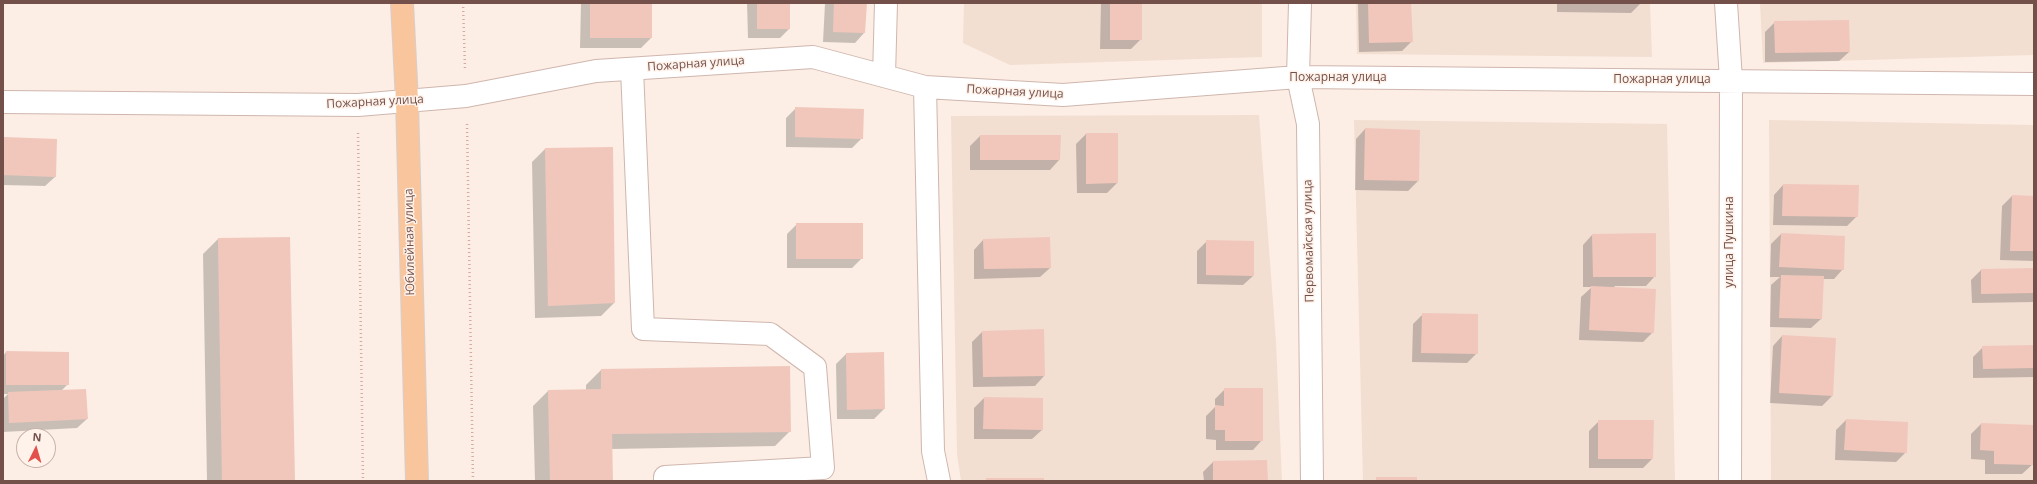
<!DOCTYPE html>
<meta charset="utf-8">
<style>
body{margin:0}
#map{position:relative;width:2037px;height:484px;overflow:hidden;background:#fceee4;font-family:"Open Sans",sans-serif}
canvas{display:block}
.frame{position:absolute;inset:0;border:4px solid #73514a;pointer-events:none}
.north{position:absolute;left:16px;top:428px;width:40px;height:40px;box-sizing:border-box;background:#fff2ea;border:1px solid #c7b2aa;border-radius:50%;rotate:5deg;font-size:11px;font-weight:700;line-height:16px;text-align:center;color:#73514a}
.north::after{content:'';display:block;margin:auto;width:14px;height:18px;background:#e3504b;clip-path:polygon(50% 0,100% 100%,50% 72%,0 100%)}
</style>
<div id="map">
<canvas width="2037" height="484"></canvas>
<div class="frame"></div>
<div class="north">N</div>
</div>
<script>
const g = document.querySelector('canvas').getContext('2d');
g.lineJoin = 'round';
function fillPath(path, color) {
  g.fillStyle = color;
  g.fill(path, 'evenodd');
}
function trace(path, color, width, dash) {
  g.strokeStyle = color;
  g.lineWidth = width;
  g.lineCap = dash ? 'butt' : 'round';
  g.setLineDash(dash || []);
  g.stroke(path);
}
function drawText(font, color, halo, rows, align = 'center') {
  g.font = font + ' "Open Sans",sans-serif';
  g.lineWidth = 3;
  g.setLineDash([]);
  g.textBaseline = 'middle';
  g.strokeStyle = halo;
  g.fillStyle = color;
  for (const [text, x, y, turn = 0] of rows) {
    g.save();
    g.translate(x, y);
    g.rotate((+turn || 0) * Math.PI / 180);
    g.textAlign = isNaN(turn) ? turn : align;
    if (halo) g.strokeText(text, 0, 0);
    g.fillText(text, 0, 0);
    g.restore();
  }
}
const residential = new Path2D(`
 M964,3H1262V57L1010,65L963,43Z
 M1356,3H1650L1652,57L1357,54Z
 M1760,3H2034V55L1763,63Z
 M1259,115L1276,342L1282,481H961L957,454L951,116Z
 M1354,120L1667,124L1675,481H1363Z
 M1769,120L2034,125V481H1771Z`);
const shadow = new Path2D(`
 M581,3H651V38L641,48H580Z
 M747,3H789V29L780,38H748Z
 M825,3H866L864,33L855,43L823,42Z
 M1101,3H1141V39L1131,49H1100Z
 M1358,3H1410L1412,41L1402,51L1359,52Z
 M1557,3H1641L1631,13L1557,12Z
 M1775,22L1849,52L1839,61L1765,62V32Z
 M796,108L862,138L852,148L786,147V118Z
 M1365,129L1419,131L1418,181L1408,191L1355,190L1356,139Z
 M1086,134H1117V183L1107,193H1077L1076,144Z
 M980,136H1060L1059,160L1050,170H970V146Z
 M5,138L55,177L45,186L3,185V139Z
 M545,149L614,303L601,316L535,318L532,162Z
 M1783,185L1857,216L1847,226L1773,225L1774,195Z
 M2012,196L2034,197V261L2000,260L2002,206Z
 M797,224L862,258L852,268H787V234Z
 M1781,234L1843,269L1834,279H1823L1821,319L1811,328L1770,327L1771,285L1780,277H1770L1771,244Z
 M1592,235L1655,276L1646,286H1614L1653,332L1643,342L1579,340L1581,297L1592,287H1583V245Z
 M218,239L294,481H207L203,254Z
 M983,240L1050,268L1040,277L974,279V250Z
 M1207,241L1253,276L1243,285L1197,284V251Z
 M2034,269V302L1972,303L1971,280L1981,270Z
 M1423,314L1477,353L1467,363L1412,362L1413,324Z
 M982,332L1044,376L1035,386L973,387L972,342Z
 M1782,336L1832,396L1822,406L1770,403L1773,346Z
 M2034,346V377L1973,378V357L1983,347Z
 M6,352L68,384L61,391L87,419L77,428L3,432V399L8,394H3V356Z
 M883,353L884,409L874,419H837L836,364L846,354Z
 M601,370L790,431L775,446L612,449V481H535L533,406L548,391L586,390V385Z
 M1225,389L1262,440L1253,450H1216V440L1206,439V416L1215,407V399Z
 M984,398L1042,430L1032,439H974V408Z
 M1846,420L1906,452L1896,462L1835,460L1836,430Z
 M1599,421L1652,459L1643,468H1589V431Z
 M1981,424L2034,426V463L2022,474H1985V460L1971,459V434Z
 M1213,462L1267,481H1204L1203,472Z`);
const building = new Path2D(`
 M590,3H652V38H590Z
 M757,3H790V29H757Z
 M834,3H867L865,33L833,32Z
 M1110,3H1142V40H1110Z
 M1368,3H1411L1413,42L1369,43Z
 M1849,20L1850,52L1775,53L1774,21Z
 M795,107L864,109L863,139L795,137Z
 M1365,128L1420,130L1419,181L1364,180Z
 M1086,133H1118V183L1086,184Z
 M980,135H1061L1060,160H980Z
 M4,137L57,139L56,177L3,175Z
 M613,147L615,303L548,306L545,148Z
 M1783,184L1859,185L1858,217L1782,216Z
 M2012,195L2034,196V251H2010Z
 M796,223H863V259H796Z
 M1656,233V277H1593L1592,234Z
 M1781,233L1845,236L1844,270L1779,267Z
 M290,237L295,481H222L218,238Z
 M1050,237L1051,268L984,269L983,239Z
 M1206,240L1254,241V276L1206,275Z
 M2034,268V293L1981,294V269Z
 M1781,275L1824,276L1822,319L1779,318Z
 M1591,286L1656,289L1654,333L1589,330Z
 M1422,313L1478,314V354L1421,353Z
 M1044,329L1045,376L983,377L982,331Z
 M1782,335L1836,338L1833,396L1779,393Z
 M2034,345V368L1983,369L1982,346Z
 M6,351L69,352V385H6Z
 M884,352L885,409L847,410L846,353Z
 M790,366L791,432L612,434L613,481H550L548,390L601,389V369Z
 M1224,388H1263V441H1225V430H1215V405L1224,406Z
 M86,389L88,419L9,423L8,392Z
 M984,397L1043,398V430L983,429Z
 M1846,419L1908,422L1907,453L1844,450Z
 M1598,420H1654L1653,459H1598Z
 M1981,423L2034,425L2033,465L1994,464V451L1980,450Z
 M1267,460L1268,481H1213V461Z
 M1376,477H1417V481H1376Z
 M986,478H1044V481H986Z`);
const path = new Path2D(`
 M463,3L465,69
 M467,124L473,481
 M358,133L363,481`);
const minor = new Path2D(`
 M1300,3L1298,77L1308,124L1312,481
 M1726,3L1731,80L1730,481
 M632,69L643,329L770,334L815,367L823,468L665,477V481
 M884,76L886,3
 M925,87L933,451L939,481
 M3,102L358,105L466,96L596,71L813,57L925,87L1063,95L1298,77L2034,84`);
const major = new Path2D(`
 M402,3L407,101L417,481`);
const streetNames = [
 ["Пожарная улица",696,64,-4],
 ["Пожарная улица",1338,78],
 ["Пожарная улица",1662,80],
 ["Пожарная улица",1015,92,3],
 ["Пожарная улица",375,102,-3],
 ["Первомайская улица",1309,241,-91],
 ["Юбилейная улица",410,242,-91],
 ["улица Пушкина",1730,242,-90]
];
fillPath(residential, '#f3ded2');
fillPath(shadow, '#0003');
fillPath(building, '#f1c7bc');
trace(minor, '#cfb6ae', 24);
trace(major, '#d8cecc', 24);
trace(path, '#d5aa9f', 2.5, [1, 3]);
trace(minor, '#fff', 22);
trace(major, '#f9c59d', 22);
drawText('12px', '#73514a', '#fff2ea', streetNames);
</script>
